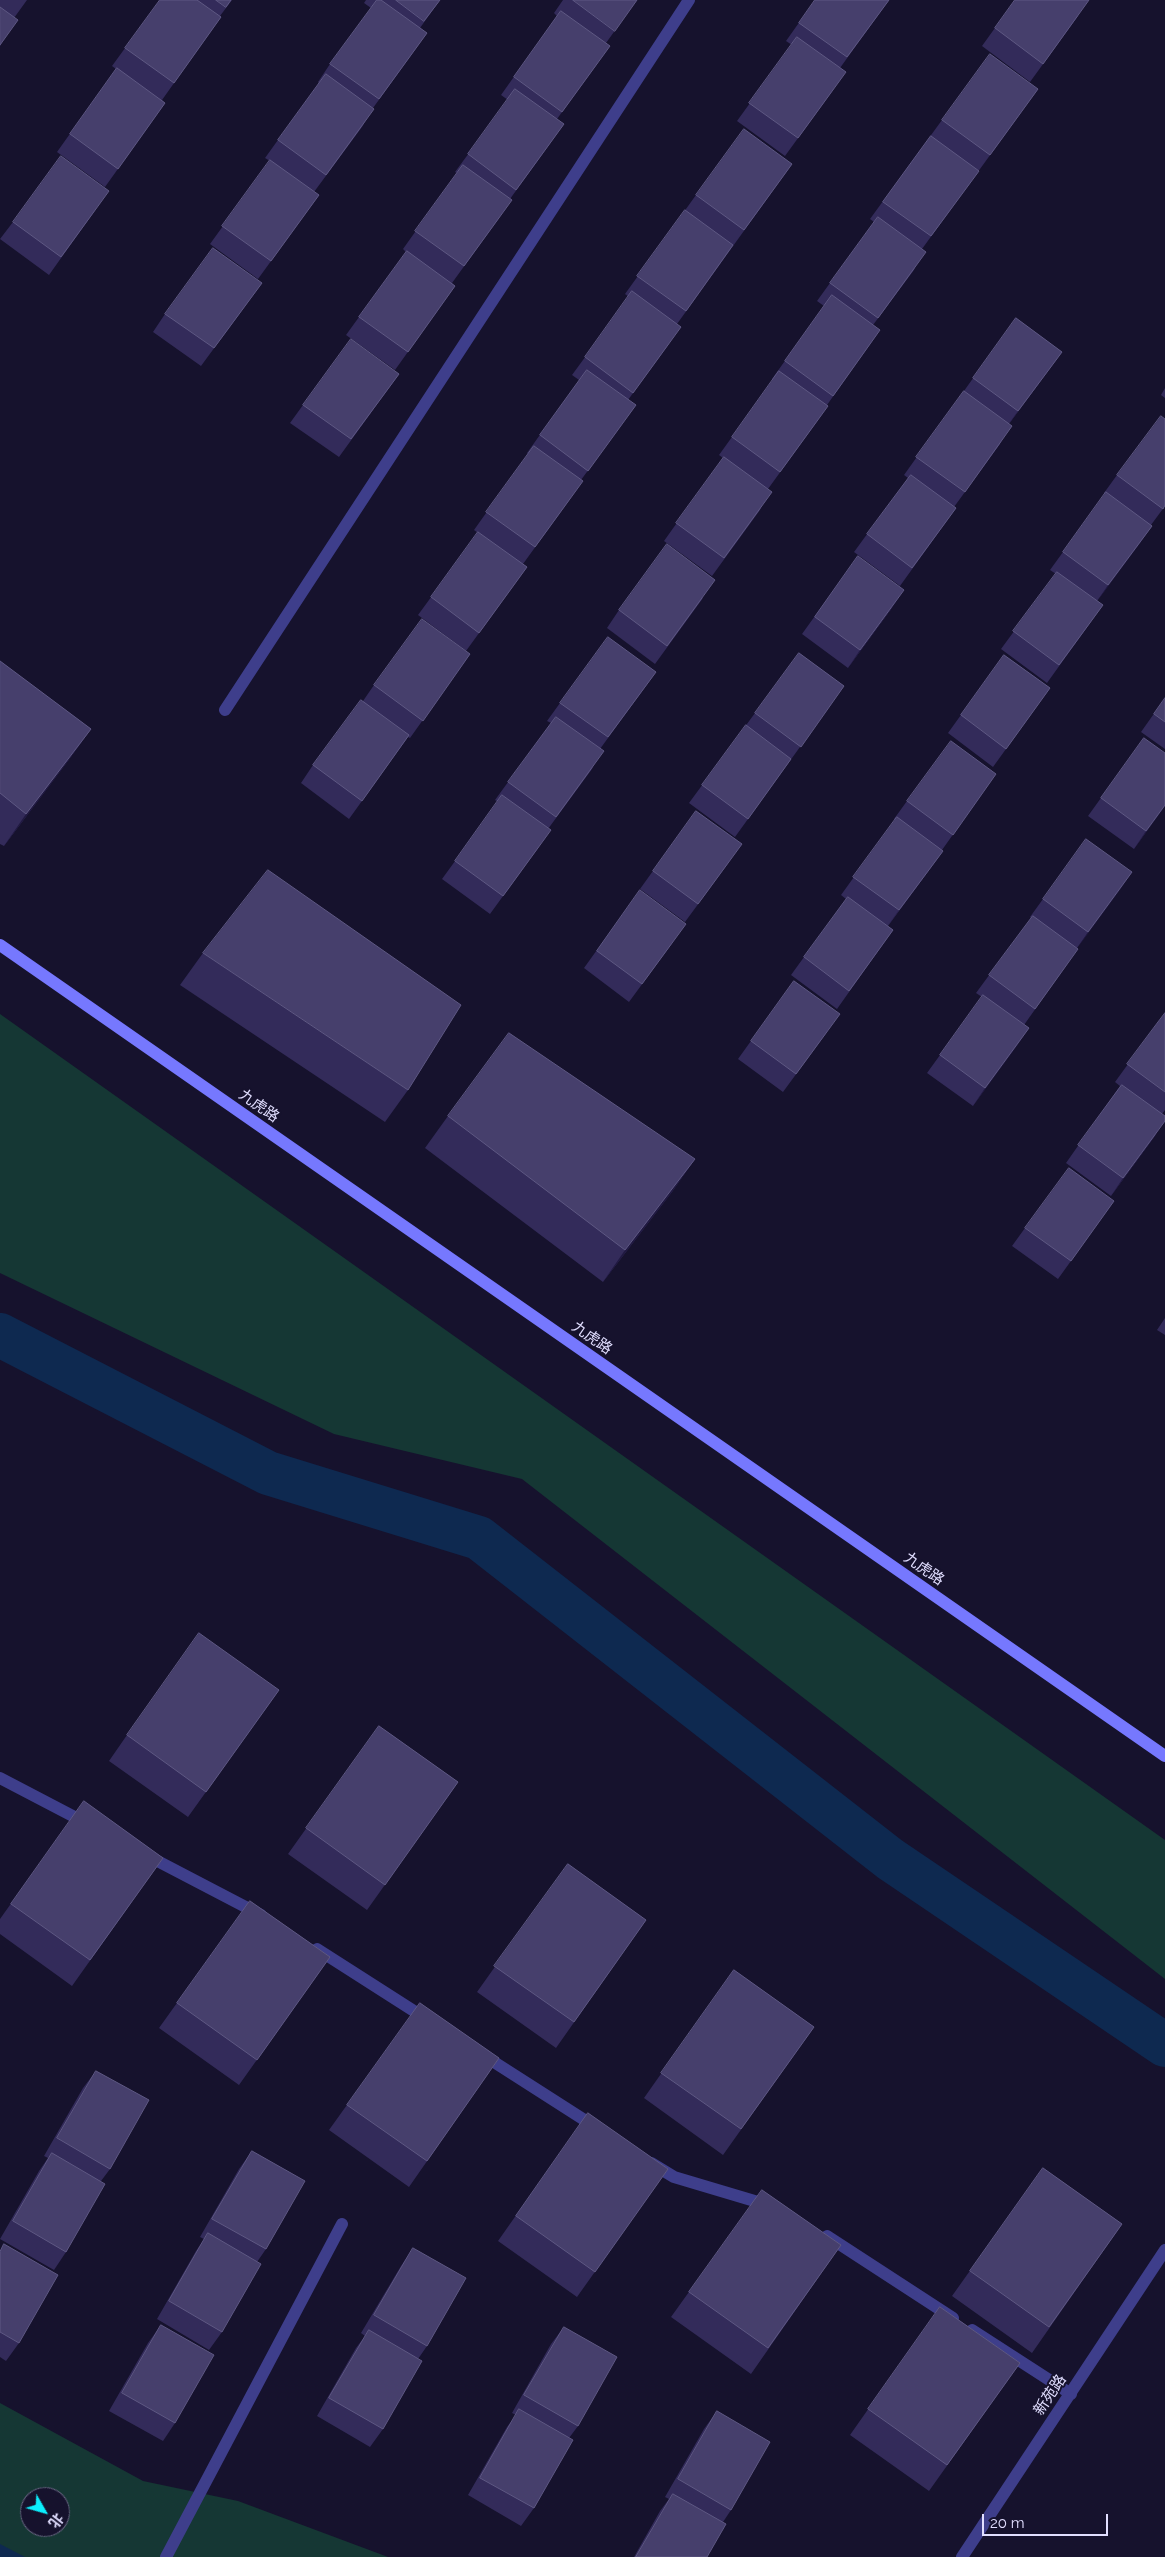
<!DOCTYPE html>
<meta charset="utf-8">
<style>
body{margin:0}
#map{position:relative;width:1165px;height:2557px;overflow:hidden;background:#16122d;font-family:Raleway,"Noto Sans SC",sans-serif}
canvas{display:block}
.north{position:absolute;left:20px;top:2487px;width:50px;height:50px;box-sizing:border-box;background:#16122d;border:1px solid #676481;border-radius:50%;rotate:128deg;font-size:14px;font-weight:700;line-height:20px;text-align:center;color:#e1deff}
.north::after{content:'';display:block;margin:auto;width:18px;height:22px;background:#0ceffd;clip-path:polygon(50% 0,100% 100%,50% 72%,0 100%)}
.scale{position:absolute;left:982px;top:2514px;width:126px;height:22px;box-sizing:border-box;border:2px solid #e1deff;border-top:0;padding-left:6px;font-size:15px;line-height:18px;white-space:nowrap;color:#e1deff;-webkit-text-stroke:4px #16122d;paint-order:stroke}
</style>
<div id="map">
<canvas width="1165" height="2557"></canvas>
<div class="north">北</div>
<div class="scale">20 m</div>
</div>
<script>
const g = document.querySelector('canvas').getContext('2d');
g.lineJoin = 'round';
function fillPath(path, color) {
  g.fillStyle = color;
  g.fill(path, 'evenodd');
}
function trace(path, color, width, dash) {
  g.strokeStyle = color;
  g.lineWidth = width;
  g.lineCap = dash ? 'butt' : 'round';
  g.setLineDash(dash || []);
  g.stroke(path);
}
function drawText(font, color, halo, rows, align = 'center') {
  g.font = font + ' Raleway,"Noto Sans SC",sans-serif';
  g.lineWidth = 4;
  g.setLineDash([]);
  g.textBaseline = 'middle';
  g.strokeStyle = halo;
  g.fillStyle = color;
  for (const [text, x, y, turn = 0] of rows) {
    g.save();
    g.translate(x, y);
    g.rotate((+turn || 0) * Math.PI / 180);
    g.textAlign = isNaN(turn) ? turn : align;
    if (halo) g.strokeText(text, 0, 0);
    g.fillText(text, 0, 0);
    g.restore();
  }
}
const green = new Path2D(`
 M0,1014L1165,1840V1979L522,1479L334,1434L0,1273Z
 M0,2403L143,2481L238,2501L388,2557H0ZM30,2497H60V2527H30Z`);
const water = new Path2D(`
 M0,2544L25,2557H0Z`);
const canal = new Path2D(`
 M0,1335L268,1473L479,1538L890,1859L1165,2045`);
const lane = new Path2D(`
 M0,1778L88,1824
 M146,1855L261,1915
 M317,1949L428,2020
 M483,2055L597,2128
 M651,2163L674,2177L768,2205
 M827,2236L953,2318
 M972,2330L1071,2394`);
const street = new Path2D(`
 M225,710L689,0
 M166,2557L342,2224
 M962,2557L1165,2250`);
const secondary = new Path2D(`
 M0,945L1165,1756`);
const wall = new Path2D(`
 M0,0H27L14,18L0,46Z
 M160,0H232L220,16L221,17L162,100L165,103L105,187L57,152L116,69L112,66Z
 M366,0H440L420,28L427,33L373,108L362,127L314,192L319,195L258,279L210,244L270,161L265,158L319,83L318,82L330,64L371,8L364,3Z
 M563,0H637L606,43L597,64L557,119L564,124L510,199L499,218L452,283L455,286L395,370L346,335L406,252L403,249L457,173L455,172L508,100L501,95L557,16L554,13Z
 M815,0H889L840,68L833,90L785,156L737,121L792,45L786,41Z
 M1015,0L1078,16L1030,82L982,46Z
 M1038,89L922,249L914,270L873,325L880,330L827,405L815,424L768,489L760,510L712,576L664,541L723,458L719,455L773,380L772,379L824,306L817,301L874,222L870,219L942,120Z
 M792,164L677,324L668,345L628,400L636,405L581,480L570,499L523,564L527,567L466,651L418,615L478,533L474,530L528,454L527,453L579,380L572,375L629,297L625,294L696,195Z
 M96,209L49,275L0,239L13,222Z
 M262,283L201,366L153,332L165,314Z
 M1016,318L1062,352L1009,424L1000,444L954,507L956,508L900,586L854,552L908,478L904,475Z
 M399,374L339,457L290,423L303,405Z
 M1165,388V398L1161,395Z
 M1117,475L1165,506L1151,525L1152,526L1140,543L1097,601L1103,605L1047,683L1001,649L1056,574L1050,570L1105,494L1104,493Z
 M858,556L892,608L848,668L802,634Z
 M703,598L655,664L607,628L619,610Z
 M799,653L844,686L735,837L689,803Z
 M470,654L410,738L408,737L349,819L301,783L313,765L363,701L374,685Z
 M1004,655L1050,688L993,767L948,733Z
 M0,661L91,729L68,761L4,846L0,844Z
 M656,672L600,749L592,769L548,829L538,848L490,914L442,879L498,802L495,800L551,723L547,721L560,703Z
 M1165,698V749L1141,732Z
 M1144,738L1165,806L1134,849L1088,816Z
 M996,774L942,850L943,851L930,869L888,926L893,930L837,1009L791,975L846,899L841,895L895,820L894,819L907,801Z
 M696,811L729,862L685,922L640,889Z
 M1132,872L1077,948L1065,967L1024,1025L1029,1028L973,1106L927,1073L982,997L976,993L1031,918L1030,917L1043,899Z
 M640,890L673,942L629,1002L584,968Z
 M203,953L408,1090L385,1122L180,985Z
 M794,981L827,1032L783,1092L738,1059Z
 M1165,1013V1110L1162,1114L1155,1136L1111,1196L1066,1163L1120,1086L1115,1082Z
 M448,1116L695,1159L672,1192L603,1282L425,1148Z
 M1114,1201L1058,1279L1012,1246L1025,1228Z
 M1165,1318V1335L1157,1330Z
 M279,1690L188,1817L109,1761L127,1735Z
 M379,1726L458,1782L367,1910L288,1854Z
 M84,1801L163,1858L72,1986L0,1934V1919Z
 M568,1864L646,1920L556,2048L477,1992Z
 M250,1901L330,1957L239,2085L159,2028Z
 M734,1970L814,2027L723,2155L644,2098Z
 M420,2003L499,2058L409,2187L329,2130Z
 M96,2071L110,2169L101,2181L66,2252L54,2270L0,2239L39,2171L48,2158L44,2156L83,2088Z
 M588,2113L668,2169L577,2297L498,2241Z
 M252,2151L266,2249L257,2262L222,2332L209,2350L157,2319L196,2251L204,2239L200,2237L239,2169Z
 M1043,2168L1122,2224L1032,2353L952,2296Z
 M762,2190L841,2245L751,2374L671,2317Z
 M4,2244L19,2343L6,2361L0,2357V2251Z
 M413,2248L427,2346L418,2359L383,2429L370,2447L317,2416L356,2348L365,2336L361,2333L401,2266Z
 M940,2307L1020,2363L929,2491L850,2435Z
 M161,2325L175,2423L163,2441L109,2411L148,2343Z
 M564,2327L578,2426L569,2438L534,2508L521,2526L468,2495L507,2427L516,2415L512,2413L551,2344Z
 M717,2411L731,2510L723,2522L707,2557H634L660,2511L669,2499L665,2497L704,2429Z`);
const shadedWall = new Path2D(`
 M1062,352L1049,370L1005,429L1018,411Z
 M1152,526L1140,543L1096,603L1108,585Z
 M904,590L892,608L848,668L860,650Z
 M91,729L68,761L4,846L26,814Z
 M1165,805V806L1134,849L1146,831Z
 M943,851L930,869L886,928L899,910Z
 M1132,872L1120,890L1076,950L1088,932Z
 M1029,1028L1017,1046L973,1106L985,1088Z
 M1165,1122L1155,1136L1111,1196L1123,1178Z
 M695,1159L672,1192L603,1282L625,1250Z`);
const building = new Path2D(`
 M160,0H197L221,17L174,83L125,48Z
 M216,0H231L226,7Z
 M377,0H381L427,33L379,99L330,64Z
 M396,0H440L424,21Z
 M573,0H637L615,31Z
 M815,0H889L847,57L799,23Z
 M1015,0H1089L1043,64L995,28Z
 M0,7L18,20L0,45Z
 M561,11L610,46L562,112L514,77Z
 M797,37L846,72L798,138L749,103Z
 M990,54L1038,89L990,155L942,120Z
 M117,68L165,103L118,169L70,134Z
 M326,74L374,109L326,175L278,140Z
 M515,89L564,124L516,190L468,154Z
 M744,129L792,164L744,230L696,195Z
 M931,136L979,171L931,236L883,202Z
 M61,156L109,191L61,257L13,222Z
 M270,160L319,195L271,261L222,226Z
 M463,165L512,200L464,266L415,231Z
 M685,210L733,245L686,311L637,276Z
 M878,217L926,252L878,318L830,283Z
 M213,248L262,283L214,348L165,314Z
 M407,251L455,286L408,352L359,317Z
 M632,291L681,327L633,393L585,357Z
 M832,295L880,330L833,396L785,361Z
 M1016,318L1062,352L1018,411L973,378Z
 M351,339L399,374L351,439L303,405Z
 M587,370L636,405L588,471L540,435Z
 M779,371L828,406L780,472L732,437Z
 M964,391L1012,426L965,492L916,457Z
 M1161,416L1165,419V505L1163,509L1117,475Z
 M534,446L583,481L535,547L486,512Z
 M724,457L772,492L724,558L676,523Z
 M911,475L956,508L912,568L867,534Z
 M1106,492L1152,526L1108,585L1063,552Z
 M478,532L527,567L479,633L431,597Z
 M667,544L715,580L667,646L619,610Z
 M858,556L904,590L860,650L815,617Z
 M1057,572L1103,605L1059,665L1013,631Z
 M422,619L470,654L423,721L374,685Z
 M608,637L656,672L608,737L560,703Z
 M799,653L844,686L801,747L755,713Z
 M1004,655L1050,688L1006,749L961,715Z
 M0,661L91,729L26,814L0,793Z
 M1165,698V722L1154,714Z
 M361,700L409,735L362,801L313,765Z
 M556,717L604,751L556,817L508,782Z
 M746,725L791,759L748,819L702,785Z
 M1144,738L1165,753V805L1146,831L1101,798Z
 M951,741L996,774L953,835L907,801Z
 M502,795L551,830L503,896L455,861Z
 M696,811L742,844L698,904L653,871Z
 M897,817L943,851L899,910L853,877Z
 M1086,839L1132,872L1088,932L1043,899Z
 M268,870L461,1005L408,1090L203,953Z
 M640,890L686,924L642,984L597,951Z
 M848,897L893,930L849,991L804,957Z
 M1033,916L1078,949L1035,1009L989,975Z
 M794,981L840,1014L796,1074L751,1041Z
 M983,995L1029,1028L985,1088L940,1055Z
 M1165,1013V1092L1127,1064Z
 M509,1033L695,1159L625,1250L448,1116Z
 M1122,1085L1165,1116V1121L1123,1178L1078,1145Z
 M1069,1168L1114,1201L1071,1261L1025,1228Z
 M199,1633L279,1690L206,1792L127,1735Z
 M379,1726L458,1782L385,1885L306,1828Z
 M84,1801L163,1858L90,1960L11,1904Z
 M568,1864L646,1920L574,2022L494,1966Z
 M250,1901L330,1957L257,2060L177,2003Z
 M734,1970L814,2027L741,2129L661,2073Z
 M420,2003L499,2058L427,2161L347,2105Z
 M96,2071L149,2100L110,2169L57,2138Z
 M588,2113L668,2169L595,2272L516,2216Z
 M252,2151L305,2181L266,2249L212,2219Z
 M52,2153L105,2184L66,2252L13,2221Z
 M1043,2168L1122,2224L1049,2327L970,2271Z
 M762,2190L841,2245L768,2348L689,2292Z
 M208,2233L261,2264L222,2332L169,2301Z
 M4,2244L58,2275L19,2343L0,2332V2252Z
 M413,2248L466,2278L427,2346L374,2315Z
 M940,2307L1020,2363L947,2465L868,2409Z
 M161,2325L214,2355L175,2423L122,2393Z
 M564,2327L617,2357L578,2426L524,2395Z
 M369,2330L422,2361L383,2429L329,2398Z
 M519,2409L573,2440L534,2508L480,2478Z
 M717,2411L770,2442L731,2510L678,2479Z
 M673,2494L726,2524L707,2557H636Z`);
const streetNames = [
 ["九虎路",259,1106,35],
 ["九虎路",592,1338,35],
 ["九虎路",924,1569,35],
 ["新苑路",1050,2395,-56]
];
fillPath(green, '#153734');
fillPath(water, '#0e2950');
trace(canal, '#0e2950', 44);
trace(lane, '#3e3e8b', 12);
trace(street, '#3e3e8b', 12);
trace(secondary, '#7678fe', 12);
fillPath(wall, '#332b5a');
fillPath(shadedWall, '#201941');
fillPath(building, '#463f6c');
trace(building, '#5e5883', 1);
drawText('15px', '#e1deff', '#16122d', streetNames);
</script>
